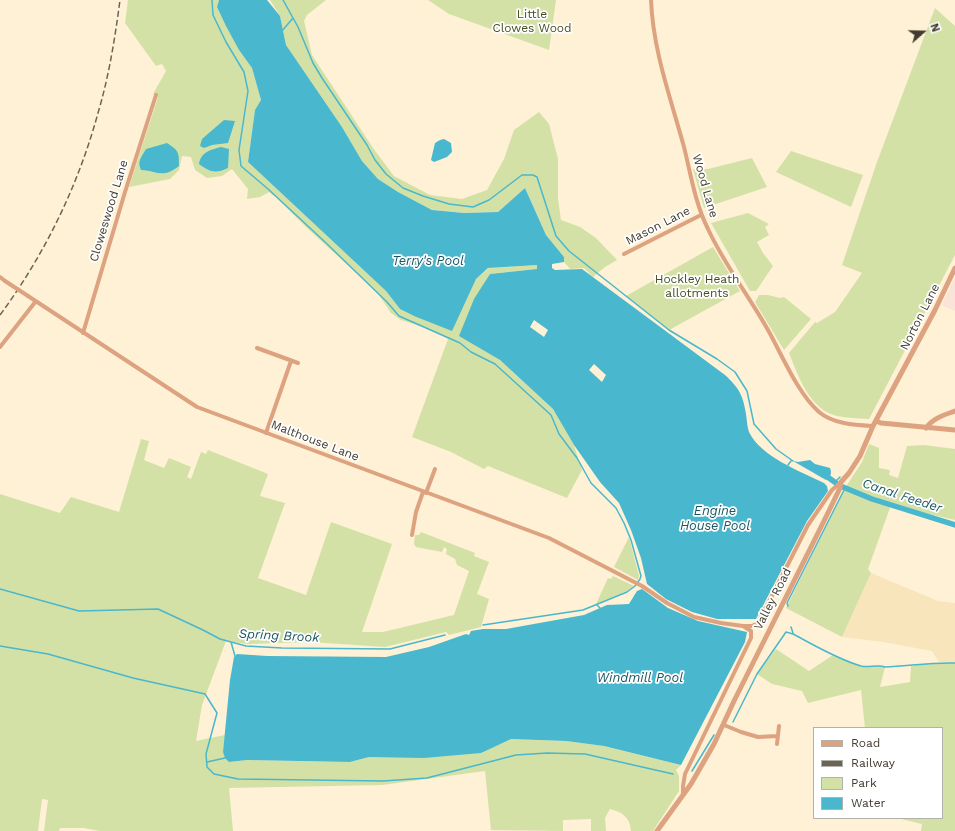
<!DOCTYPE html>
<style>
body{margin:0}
#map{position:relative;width:955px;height:831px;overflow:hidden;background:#fef1d5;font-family:"Work Sans",sans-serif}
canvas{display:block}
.legend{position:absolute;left:813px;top:727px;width:130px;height:92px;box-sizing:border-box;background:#fff;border:1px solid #b3b1ab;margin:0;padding:5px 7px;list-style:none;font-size:12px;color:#423c2e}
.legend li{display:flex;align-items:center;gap:8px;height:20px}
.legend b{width:20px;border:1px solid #b3b1ab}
.north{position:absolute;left:903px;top:12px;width:40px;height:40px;-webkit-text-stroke:3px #fff;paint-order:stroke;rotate:70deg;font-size:11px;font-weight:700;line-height:16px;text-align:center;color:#423c2e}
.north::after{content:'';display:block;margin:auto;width:14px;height:18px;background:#423c2e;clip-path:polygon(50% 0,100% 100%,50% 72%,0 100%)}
</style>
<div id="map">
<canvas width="955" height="831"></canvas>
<ul class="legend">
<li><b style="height:5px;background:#dda27f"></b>Road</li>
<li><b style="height:5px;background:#6c6453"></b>Railway</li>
<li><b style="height:11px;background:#d4e1a6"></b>Park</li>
<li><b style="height:11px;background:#49b7cd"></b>Water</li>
</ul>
<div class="north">N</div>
</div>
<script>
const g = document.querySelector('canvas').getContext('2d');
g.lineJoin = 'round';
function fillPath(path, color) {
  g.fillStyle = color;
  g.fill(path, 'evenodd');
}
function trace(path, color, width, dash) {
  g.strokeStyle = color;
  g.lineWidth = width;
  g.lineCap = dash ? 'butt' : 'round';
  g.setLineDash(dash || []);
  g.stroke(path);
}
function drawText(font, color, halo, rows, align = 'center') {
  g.font = font + ' "Work Sans",sans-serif';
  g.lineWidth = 3.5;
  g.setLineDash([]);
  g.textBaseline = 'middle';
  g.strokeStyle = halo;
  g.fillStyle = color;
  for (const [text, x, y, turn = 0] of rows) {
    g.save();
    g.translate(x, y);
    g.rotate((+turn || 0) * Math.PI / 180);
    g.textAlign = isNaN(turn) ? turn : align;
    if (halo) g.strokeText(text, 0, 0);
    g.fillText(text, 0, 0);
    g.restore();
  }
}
const commercial = new Path2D(`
 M955,277V311L942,305Z`);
const built = new Path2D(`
 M871,573L938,601L955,603V663L939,662L932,651L883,642L842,637Z`);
const green = new Path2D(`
 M128,0H219L217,7L239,50L252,68L261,100L255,111L248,162L386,291L400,309L414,316L476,279L489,268L537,265V269L490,274L460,336L500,360L553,409L574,445L582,470L567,498L488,466L484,469L451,452L412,437L448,339L443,336L423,327L401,320L391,313L377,292L307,228L277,198L269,192L260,197L247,199L248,189L232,169L222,176L207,178L195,170L191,157L182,156L179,170L170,179L129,187L158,97L153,94L166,71L162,64L156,66L125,23Z
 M270,0H326L307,15L304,21L312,55L373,148L394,176L430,195L462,199L487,190L504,159L514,130L539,112L549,124L558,159V199L561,220L580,227L596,238L617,260L605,267L593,277L584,268L570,269L564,262V257L546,235L525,188L498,212L464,213L432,210L398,192L378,179L362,161L342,127L286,45L280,16Z
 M428,0H556L549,50L449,14Z
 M935,8L955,26V255L869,419C858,418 847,418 837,416C810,410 798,376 789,353L815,322L817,323L835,312L862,273L842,265L877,162Z
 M791,151L863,175L851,207L776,172Z
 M752,158L767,187L704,208L693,169H708Z
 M748,213L769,224L765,227L769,235L757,242L763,253L773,266L756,291H750L711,223Z
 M713,247L740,291L669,330L626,296Z
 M759,295H768L780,298L784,297L811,319L784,350L755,302Z
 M141,439L149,441L144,460L164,468L169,458L191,467L187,477L191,479L201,452L206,454L208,450L268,474L260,496L285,503L258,578L306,595L331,522L392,544L362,632H383L454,615L469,571L457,565L455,559L446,554L447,549L444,547L442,552L416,547L414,544L415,535H419L421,532L475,553L474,556L489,562L477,594L489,599L481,627L449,635L446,632L385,647L310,642L247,644L226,641L202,705L196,741L225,735L223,752L229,762L247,760L350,762L369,757L511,739L566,741L604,746L681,765L676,770L679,776V791L653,831H631C630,817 622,812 610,809L605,818L606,831H591V819L563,820V831L491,830L485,771L382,785L229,788L233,831H100L84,828H60L59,831H44L48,800L42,799L38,831H0V494L60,513L71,497L119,512Z
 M869,444L879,448V468L890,470L889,475L898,478L907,446L924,445L955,449V520L891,505L868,569L871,573L842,637L786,608L845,488L862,462Z
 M629,537L639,576L638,580L614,567Z
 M613,576L634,586L627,591L596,604L608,578L611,579Z
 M776,649L809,671L833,655L862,666H882L885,667L880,687L910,682L911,666L930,663H955V831H921L922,824L897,818H942V728H865L861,690L808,703L802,691L772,684L757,674Z`);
const water = new Path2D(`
 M219,0H267L280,16L286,45L342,127L362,161L378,179L398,192L432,210L464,213L498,212L525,188L546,235L564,257V262L552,264V268L555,270L582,269L725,375C739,388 743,395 746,414C747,420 747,427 749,432C761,457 800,471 824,483L827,486L828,491L807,521L756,619H717L692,612L666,599L647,584L641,558L631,530L619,503L600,482L574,445L553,409L500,360L459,336L474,299L490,274L537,269V265L488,268L476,279L452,331L414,316L400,309L386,291L248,162L255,110L261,100L252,68L239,50L226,26L217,7ZM534,320L548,330L544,337L530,327ZM594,364L606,375L602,382L589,370Z
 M224,120L235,121L228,143L212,145L204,148L200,146L202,139Z
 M444,139L451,143L452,152L447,157L434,162L431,160L435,143L440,140Z
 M167,143C179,151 179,152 179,166C162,179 159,171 141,170C137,161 141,158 146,149Z
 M221,147L229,149L228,168C215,174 210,172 199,164C201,152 210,150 221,147Z
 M810,460L815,464L830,468C832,473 831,477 826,480L793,461L798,462Z
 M642,589L668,608L698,621L747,632L745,642L681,765L604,746L566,741L511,739L481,753L424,758L369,757L350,762L247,760L229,762L225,758L223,752L230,680L234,657L237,654L267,656L386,657L429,647L466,634L469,635L471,631L483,629H506L584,615L607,605L629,604L637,591Z`);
const stream = new Path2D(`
 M212,0L213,15L226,42L244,72L248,91L239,150L241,166L268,189L325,242L387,302L399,316L460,343L471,352L495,364L551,415L559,434L577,458L591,483L616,508L624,523L631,540L641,576L640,579L635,586L627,592L583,610L483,625
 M283,0L298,27L313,63L322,78L367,145L375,160L386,174L403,188L423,196L449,204L473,207L489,200L522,175H533L537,177L556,236L569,251L669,330L717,359L735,372L747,391L754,424L776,449L793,461
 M282,31L293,18
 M788,465L791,461
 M835,482L840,477
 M0,589L79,611L158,609L203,630L220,639L246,646L282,648L390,649L445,635
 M597,605L600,608
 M788,606L787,603L845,488
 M791,627L793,633
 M231,642L235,656
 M0,646L48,654L133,678L205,694L217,713L206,754L207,767L214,774L238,779L383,781L427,778L516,755L547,753L585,754L673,774
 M733,722L757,674L786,632L793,634C814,645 837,659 861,666C869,668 878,664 885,667C909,666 932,662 955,663
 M207,762L225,758
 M692,771L714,735`);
const canal = new Path2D(`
 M829,478L836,483
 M843,487L872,499L955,525`);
const minor = new Path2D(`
 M651,0C653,51 671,99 684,147C691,175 695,203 708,229C724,264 749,296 768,330C782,355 798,394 819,412C833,424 855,425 873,426
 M624,254L701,215
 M0,277L5,281
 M28,296L197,407L549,538L642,586L667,603L694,617L721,623L743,626H752L758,623L808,525L832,490L841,482
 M83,333L125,192L156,95
 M0,347L36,301
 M257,348L298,363
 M266,433L291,361
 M426,493L435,469
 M412,535L416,512L423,492
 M724,725L741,732L758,737L777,736
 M777,744L779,726
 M683,794V786L685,774L751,638V631L743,626`);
const tertiary = new Path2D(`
 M876,421L881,423L955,430
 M926,428C933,418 944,415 955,411
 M657,831L691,784L714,744L734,701L824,521L840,488L841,482L849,473L860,456L873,426L935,310L955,268`);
const rail = new Path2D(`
 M0,315C45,254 78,186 98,113C109,76 115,38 120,0`);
const minorBridge = new Path2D(`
 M5,281L28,296`);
const parkNames = [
 ["Little",532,14],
 ["Clowes Wood",532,28],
 ["Hockley Heath",697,279],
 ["allotments",697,293]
];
const streetNames = [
 ["Wood Lane",705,186,74],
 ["Cloweswood Lane",109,211,-73],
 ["Mason Lane",658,226,-27],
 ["Norton Lane",920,317,-63],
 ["Malthouse Lane",315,441,21],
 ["Valley Road",773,599,-63]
];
const waterNames = [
 ["Terry's Pool",428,261],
 ["Canal Feeder",902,496,18],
 ["Engine",715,511],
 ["House Pool",715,526],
 ["Spring Brook",279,636,3],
 ["Windmill Pool",640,678]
];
fillPath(commercial, '#fae3d7');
fillPath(built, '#f9e5bb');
fillPath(green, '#d4e1a6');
fillPath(water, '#49b7cd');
trace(stream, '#49b7cd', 1.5);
trace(canal, '#49b7cd', 5.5);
trace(minor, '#dda27f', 4);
trace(tertiary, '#dda27f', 5);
trace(rail, '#6c6453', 1.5, [6, 3]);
trace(minorBridge, '#dda27f', 4);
drawText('12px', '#444c22', '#fff', parkNames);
drawText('12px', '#423c2e', '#fff', streetNames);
drawText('italic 13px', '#185662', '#fff', waterNames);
</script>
